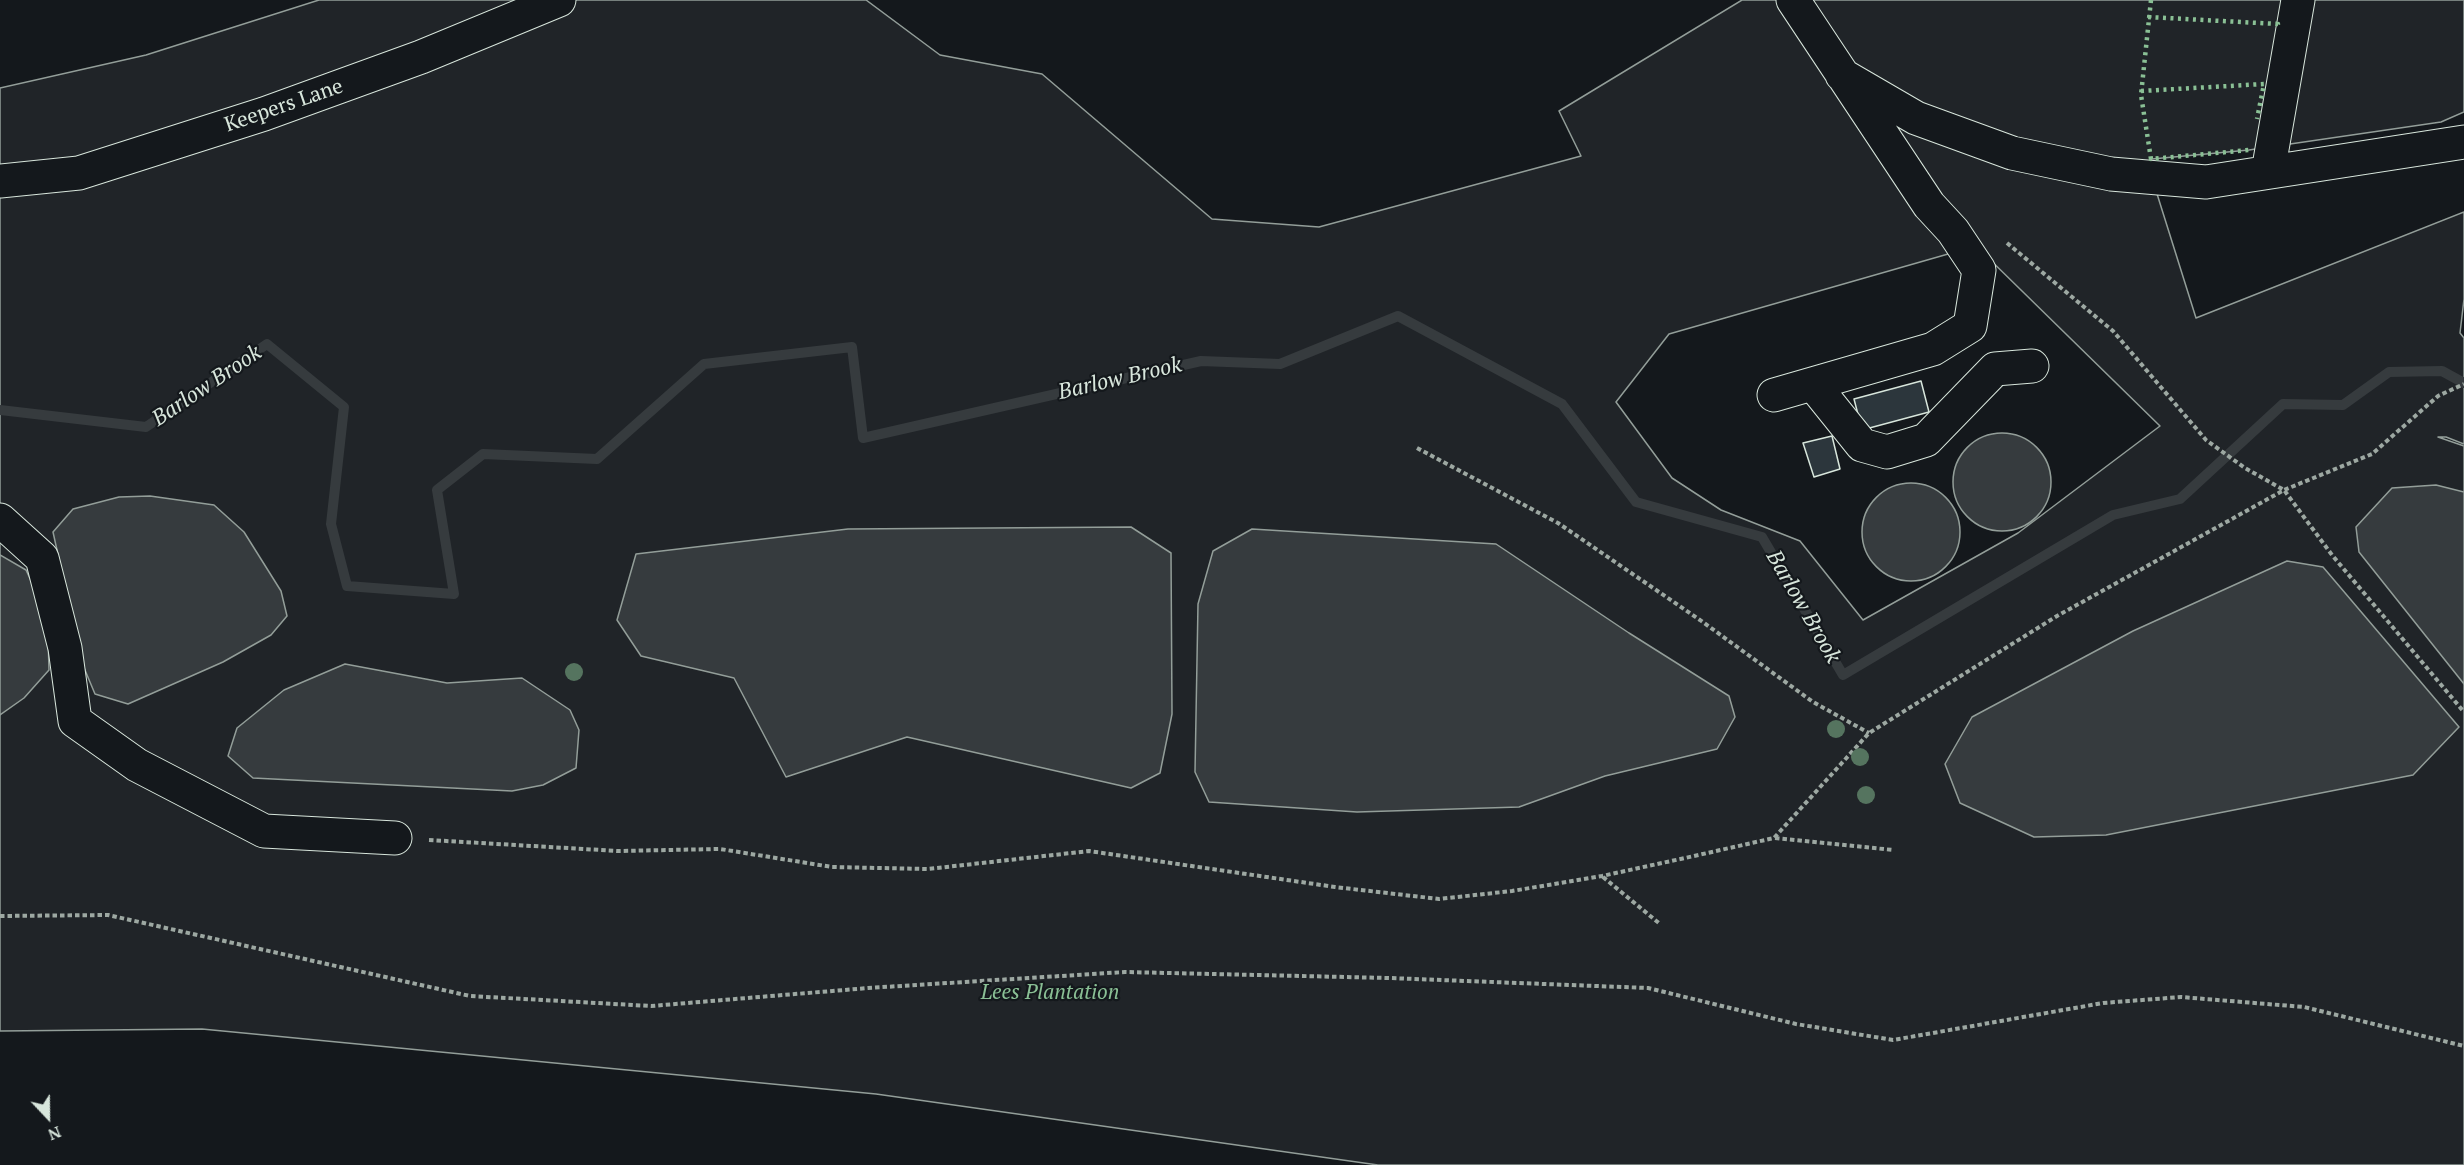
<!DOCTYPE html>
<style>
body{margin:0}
#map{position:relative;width:2464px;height:1165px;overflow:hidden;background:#14181c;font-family:"PT Serif",serif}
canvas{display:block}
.north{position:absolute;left:18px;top:1087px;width:60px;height:60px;-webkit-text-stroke:4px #14181c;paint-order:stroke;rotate:158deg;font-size:16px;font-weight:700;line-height:24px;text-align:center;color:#d8e6dc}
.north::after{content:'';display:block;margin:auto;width:21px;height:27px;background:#d8e6dc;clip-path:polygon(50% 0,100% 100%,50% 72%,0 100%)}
</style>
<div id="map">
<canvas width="2464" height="1165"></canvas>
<div class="north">N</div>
</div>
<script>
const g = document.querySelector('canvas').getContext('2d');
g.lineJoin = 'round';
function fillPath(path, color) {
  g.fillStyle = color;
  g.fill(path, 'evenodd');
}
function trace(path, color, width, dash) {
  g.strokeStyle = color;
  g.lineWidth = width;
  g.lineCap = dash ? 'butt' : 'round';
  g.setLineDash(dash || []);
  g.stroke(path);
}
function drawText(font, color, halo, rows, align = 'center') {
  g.font = font + ' "PT Serif",serif';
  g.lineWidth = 4.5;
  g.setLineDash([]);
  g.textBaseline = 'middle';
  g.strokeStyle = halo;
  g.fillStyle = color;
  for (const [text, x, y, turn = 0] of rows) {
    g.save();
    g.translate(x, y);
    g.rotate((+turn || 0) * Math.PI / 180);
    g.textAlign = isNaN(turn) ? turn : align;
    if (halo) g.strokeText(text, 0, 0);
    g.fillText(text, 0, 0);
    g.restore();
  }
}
const green = new Path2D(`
 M319,0H866L940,55L1042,74L1212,219L1319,227L1581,156L1559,111L1742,0H2464V112L2441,122L2249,150L2152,159L2147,162L2196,318L2464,212V299L2460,333L2464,338V444L2446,437H2438L2464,446V1165H1378L876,1094L202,1029L0,1031V88L146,55ZM1976,246L2160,426L2018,533L1863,620L1800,541L1721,510L1672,478L1616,402L1669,334Z`);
const water = new Path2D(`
 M1953 482a49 49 0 1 1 98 0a49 49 0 1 1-98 0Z
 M1862 532a49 49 0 1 1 98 0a49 49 0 1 1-98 0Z
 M2436,485L2464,492V684L2359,552L2356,527L2392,488Z
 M150,496L214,505L244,532L281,591L287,616L271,635L223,662L128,704L95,694L82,663L53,532L73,509L119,497Z
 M1131,527L1171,553L1172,714L1160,773L1131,788L907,737L786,777L734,678L641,656L617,620L636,554L848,529Z
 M1252,529L1496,544L1629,633L1729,696L1735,717L1717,749L1605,776L1519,807L1357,812L1209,802L1195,772L1198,604L1213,551Z
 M0,555L26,570L41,602L48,635L49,670L24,698L0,715Z
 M2287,561L2323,567L2459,727L2413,775L2106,835L2034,837L1960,803L1945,764L1972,717L2133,631Z
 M345,664L447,683L522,678L570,710L579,730L576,768L543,785L512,791L253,778L228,756L237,728L284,690Z`);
const stream = new Path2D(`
 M0,410L146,427L267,344L344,407L331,524L347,586L454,594L437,490L483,454L597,459L704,364L852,347L863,438L1201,361L1280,364L1398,316L1562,404L1636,502L1762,537L1843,675L2113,515L2180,499L2283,404L2343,405L2389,372L2442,371L2464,383`);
const building = new Path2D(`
 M1921,381L1929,412L1862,430L1854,399Z
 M1832,436L1840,469L1814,477L1803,443Z`);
const path = new Path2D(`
 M2007,243L2113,331L2206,440L2245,468L2284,490L2332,555L2464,712
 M1417,448L1558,523L1700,620L1813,702L1869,733
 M1775,838L1893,850
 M429,840L618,851L720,849L832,867L928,869L1089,851L1335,887L1439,899L1512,891L1602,876L1685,858L1774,838L1869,733L2057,616L2284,490L2372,454L2438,396L2464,384
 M1603,877L1660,924
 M0,916L108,915L470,996L651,1006L868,988L1125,972L1389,978L1648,988L1796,1024L1893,1040L2103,1003L2181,997L2304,1007L2464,1046`);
const minor = new Path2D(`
 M1842,75L1916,118L2012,153L2111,174L2206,182L2464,142
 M2268,172L2298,0
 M0,181L79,173L264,114L421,57L559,0
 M1813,384L1862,445L1887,452L1926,440L1995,369L2032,366
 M1774,395L1933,349L1970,326L1979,270L1953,231L1929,205L1793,0
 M0,520L42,558L65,648L75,721L137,765L264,831L395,838`);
const hedge = new Path2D(`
 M2151,0L2141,95L2151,159L2249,150
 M2148,17L2278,24L2277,27
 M2141,91L2264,84L2257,119`);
const trees = [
 [574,672],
 [1836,729],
 [1860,757],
 [1866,795]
];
const streetNames = [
 ["Keepers Lane",284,106,-19]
];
const parkNames = [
 ["Lees Plantation",1050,993]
];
const waterNames = [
 ["Barlow Brook",1120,379,-13],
 ["Barlow Brook",207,386,-34],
 ["Barlow Brook",1803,607,60]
];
fillPath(green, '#202428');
trace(green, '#939e99', 1.5);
fillPath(water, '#363b3e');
trace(water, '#939e99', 1.5);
trace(stream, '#363b3e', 10);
fillPath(building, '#2c363c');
trace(building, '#d8e6dc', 1.5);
trace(minor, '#d8e6dc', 35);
trace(path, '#9da8a2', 4, [4.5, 3]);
trace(minor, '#14181c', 33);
trace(hedge, '#8ac095', 4.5, [3, 4.5]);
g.fillStyle = '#55745f';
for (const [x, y] of trees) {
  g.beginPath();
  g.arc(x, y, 9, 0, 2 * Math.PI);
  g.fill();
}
drawText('21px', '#d8e6dc', '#14181c', streetNames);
drawText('italic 21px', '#8ac095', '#14181c', parkNames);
drawText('italic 22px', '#d8e6dc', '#14181c', waterNames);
</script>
